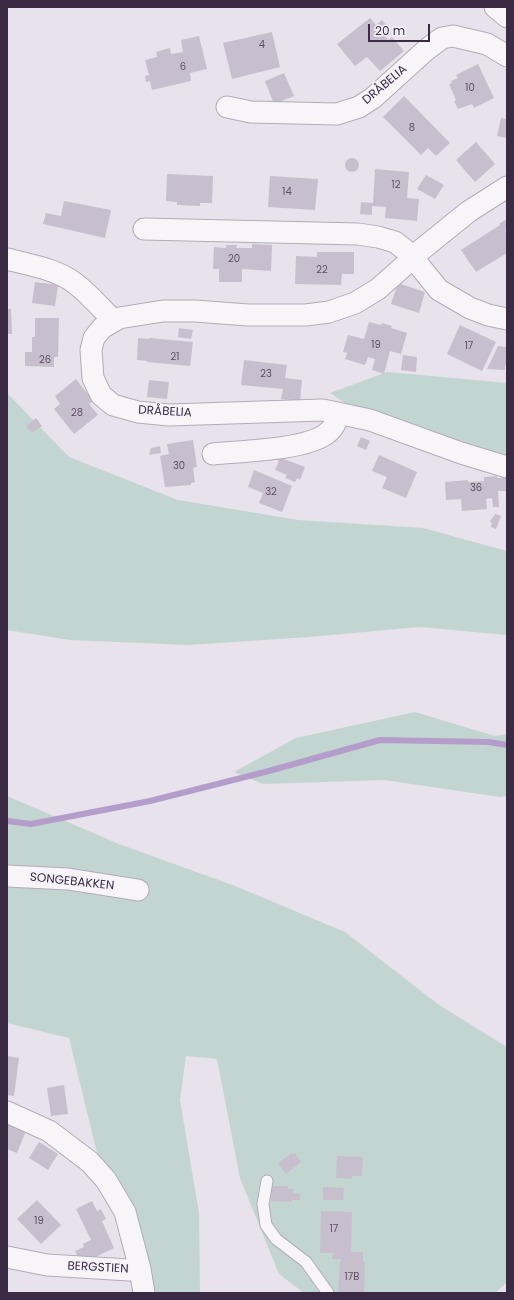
<!DOCTYPE html>
<meta charset="utf-8">
<style>
body{margin:0}
#map{position:relative;width:514px;height:1300px;overflow:hidden;background:#e7e2eb;font-family:Poppins,sans-serif}
canvas{display:block}
.frame{position:absolute;inset:0;border:8px solid #3a2a43;pointer-events:none}
.scale{position:absolute;left:368px;top:24px;width:62px;height:18px;box-sizing:border-box;border:2px solid #3a2a43;border-top:0;padding-left:5px;font-size:12px;line-height:14px;white-space:nowrap;color:#3a2a43;-webkit-text-stroke:3px #f5f2f8;paint-order:stroke}
</style>
<div id="map">
<canvas width="514" height="1300"></canvas>
<div class="frame"></div>
<div class="scale">20 m</div>
</div>
<script>
const g = document.querySelector('canvas').getContext('2d');
g.lineJoin = 'round';
function fillPath(path, color) {
  g.fillStyle = color;
  g.fill(path, 'evenodd');
}
function trace(path, color, width, dash) {
  g.strokeStyle = color;
  g.lineWidth = width;
  g.lineCap = dash ? 'butt' : 'round';
  g.setLineDash(dash || []);
  g.stroke(path);
}
function drawText(font, color, halo, rows, align = 'center') {
  g.font = font + ' Poppins,sans-serif';
  g.lineWidth = 3.5;
  g.setLineDash([]);
  g.textBaseline = 'middle';
  g.strokeStyle = halo;
  g.fillStyle = color;
  for (const [text, x, y, turn = 0] of rows) {
    g.save();
    g.translate(x, y);
    g.rotate((+turn || 0) * Math.PI / 180);
    g.textAlign = isNaN(turn) ? turn : align;
    if (halo) g.strokeText(text, 0, 0);
    g.fillText(text, 0, 0);
    g.restore();
  }
}
const green = new Path2D(`
 M387,372L507,383V462L481,448L367,418L330,393Z
 M7,393L69,457L178,500L298,520L423,528L507,551V635L420,627L309,637L188,645L70,640L7,630Z
 M415,712L495,736L507,734V796L500,797L384,780L263,784L234,772L296,738Z
 M7,796L119,844L235,886L345,932L439,1005L507,1047V1282L495,1293H304L279,1274L240,1178L217,1059L186,1056L180,1100L199,1213L200,1293H150L98,1157L69,1038L7,1023Z`);
const stream = new Path2D(`
 M7,821L31,824L150,801L265,772L380,740L489,742L507,745`);
const building = new Path2D(`
 M370,18L376,25L382,20L390,30L384,35L388,40L392,37L404,51L380,71L367,57L355,66L337,44Z
 M272,32L280,67L232,79L223,43Z
 M199,36L207,69L190,73L191,81L152,90L150,81L146,82L145,76L149,75L145,60L157,57L156,52L170,48L171,54L183,52L181,40Z
 M478,64L494,98L474,108L472,104L458,109L454,101L456,100L449,84L452,83L451,81L458,78L456,75Z
 M284,73L294,96L274,104L265,81Z
 M404,96L450,143L436,156L428,148L421,155L383,117Z
 M501,118L507,119V138L497,136Z
 M476,142L495,164L475,182L456,160Z
 M345 165a7 7 0 1 1 14 0a7 7 0 1 1-14 0Z
 M375,169L409,172L407,198L419,199L417,221L385,218L386,207L372,206V215L360,214L361,202L373,203Z
 M167,174L213,176L212,203H200V206L177,205V202L166,201Z
 M426,175L444,185L435,199L417,189Z
 M270,176L318,179L315,210L268,207Z
 M64,201L111,210L105,238L43,224L46,213L61,216Z
 M507,219V229L505,230L507,234V253L476,272L461,250L500,225L499,224Z
 M252,244L272,245L271,271L242,269V282H219V269H213L214,247L226,248V245H237L236,248H252Z
 M317,252H354V274H342L341,285L295,284L296,256L317,257Z
 M35,282L58,285L55,306L32,303Z
 M398,283L425,292L419,313L391,304Z
 M7,309H11L12,334H7Z
 M35,318H59L58,357H54V367L25,366V352H32V337H35Z
 M369,322L381,325L382,323L392,326L391,328L407,333L401,354L390,351L384,374L372,370L375,359L368,357L365,365L345,359L347,353L343,352L348,335L364,339Z
 M460,325L496,342L482,371L447,354Z
 M179,328L193,330L191,339L178,337Z
 M138,338L149,339V338L193,342L190,366L147,362V361L137,360Z
 M498,346L507,347V365H505V370L487,369Z
 M403,355L417,357L416,372L401,370Z
 M244,360L287,365L285,378L302,380L300,401L281,399L283,389L241,385Z
 M76,379L93,401L89,404L98,415L74,434L54,409L60,404L55,396Z
 M149,380L169,382L167,399L147,397Z
 M36,418L42,426L32,433L26,426Z
 M361,437L370,441L366,450L357,446Z
 M193,440L197,467L193,468L195,482L191,483V485L165,487L160,456L169,454L167,444Z
 M160,446L161,453L149,455L151,448Z
 M379,455L417,472L406,498L382,488L387,477L372,471Z
 M276,456L305,467L300,480L297,478L295,482L285,478L287,475L275,470L279,461L275,459Z
 M254,470L292,486L282,512L259,503L263,493L248,487Z
 M497,476V478H507V491H498L499,507H493L492,498L486,499L487,509L462,511L461,499L446,500L445,482L468,480V482L484,481V477Z
 M495,514L501,516L496,529L491,527L492,523L490,522Z
 M7,1056L19,1058L14,1096L7,1095Z
 M64,1085L68,1114L51,1116L47,1088Z
 M7,1118L28,1126L17,1153L7,1149Z
 M39,1142L58,1154L48,1170L29,1158Z
 M292,1153L293,1155L295,1153L301,1162L286,1174L278,1163Z
 M337,1156L363,1157L362,1176H352V1179L336,1178Z
 M272,1186H288V1189H293V1193L300,1194V1200H292V1202L271,1201Z
 M323,1187L344,1188L343,1200H323Z
 M37,1200L61,1225L41,1244L17,1219Z
 M92,1201L97,1211L101,1209L106,1219L102,1221L114,1248L81,1264L75,1251L84,1247L83,1244L91,1240L76,1209Z
 M321,1211L352,1212L351,1252H363V1262H365L364,1293H338L340,1261H341V1259H332L333,1253H320Z`);
const service = new Path2D(`
 M267,1181L263,1204L266,1225L276,1239L306,1262L328,1293`);
const minor = new Path2D(`
 M495,7L507,17
 M227,107L251,112L337,114L359,107L373,98L426,50L442,38L453,36L487,44L507,56
 M507,187L468,212L421,250L413,258L378,289L355,303L329,312L306,315H248L195,311H163L119,318L102,328L94,338L91,350L93,378L101,395L113,405L138,412L169,415L323,410L370,420L461,453L507,467
 M144,229L358,234L378,237L395,242L409,253L439,290L470,308L488,315L507,319
 M7,259C30,265 57,269 76,284C90,295 102,309 114,321
 M213,454C242,451 304,450 326,434C333,429 337,421 338,413
 M7,876L68,879L138,890
 M7,1112L49,1131L90,1162L106,1180L125,1212L140,1269L144,1293
 M7,1257L47,1265L129,1270L140,1269`);
const numberNames = [
 ["4",262,45],
 ["6",183,67],
 ["10",470,88],
 ["8",412,128],
 ["12",396,185],
 ["14",287,192],
 ["20",234,259],
 ["22",322,270],
 ["19",376,345],
 ["17",469,346],
 ["21",175,357],
 ["26",45,360],
 ["23",266,374],
 ["28",77,413],
 ["30",179,466],
 ["36",476,488],
 ["32",271,492],
 ["19",39,1221],
 ["17",334,1229],
 ["17B",352,1277]
];
const streetNames = [
 ["DRÅBELIA",385,85,-40],
 ["DRÅBELIA",165,412,3],
 ["SONGEBAKKEN",72,882,6],
 ["BERGSTIEN",98,1268,3]
];
fillPath(green, '#c3d5d0');
trace(stream, '#b59dcb', 6);
fillPath(building, '#c8bfce');
trace(service, '#b3abb9', 13);
trace(minor, '#b3abb9', 23);
trace(service, '#f8f5f9', 11);
trace(minor, '#f8f5f9', 21);
drawText('10px', '#5e4f66', null, numberNames);
drawText('12px', '#3a2a43', '#f5f2f8', streetNames);
</script>
